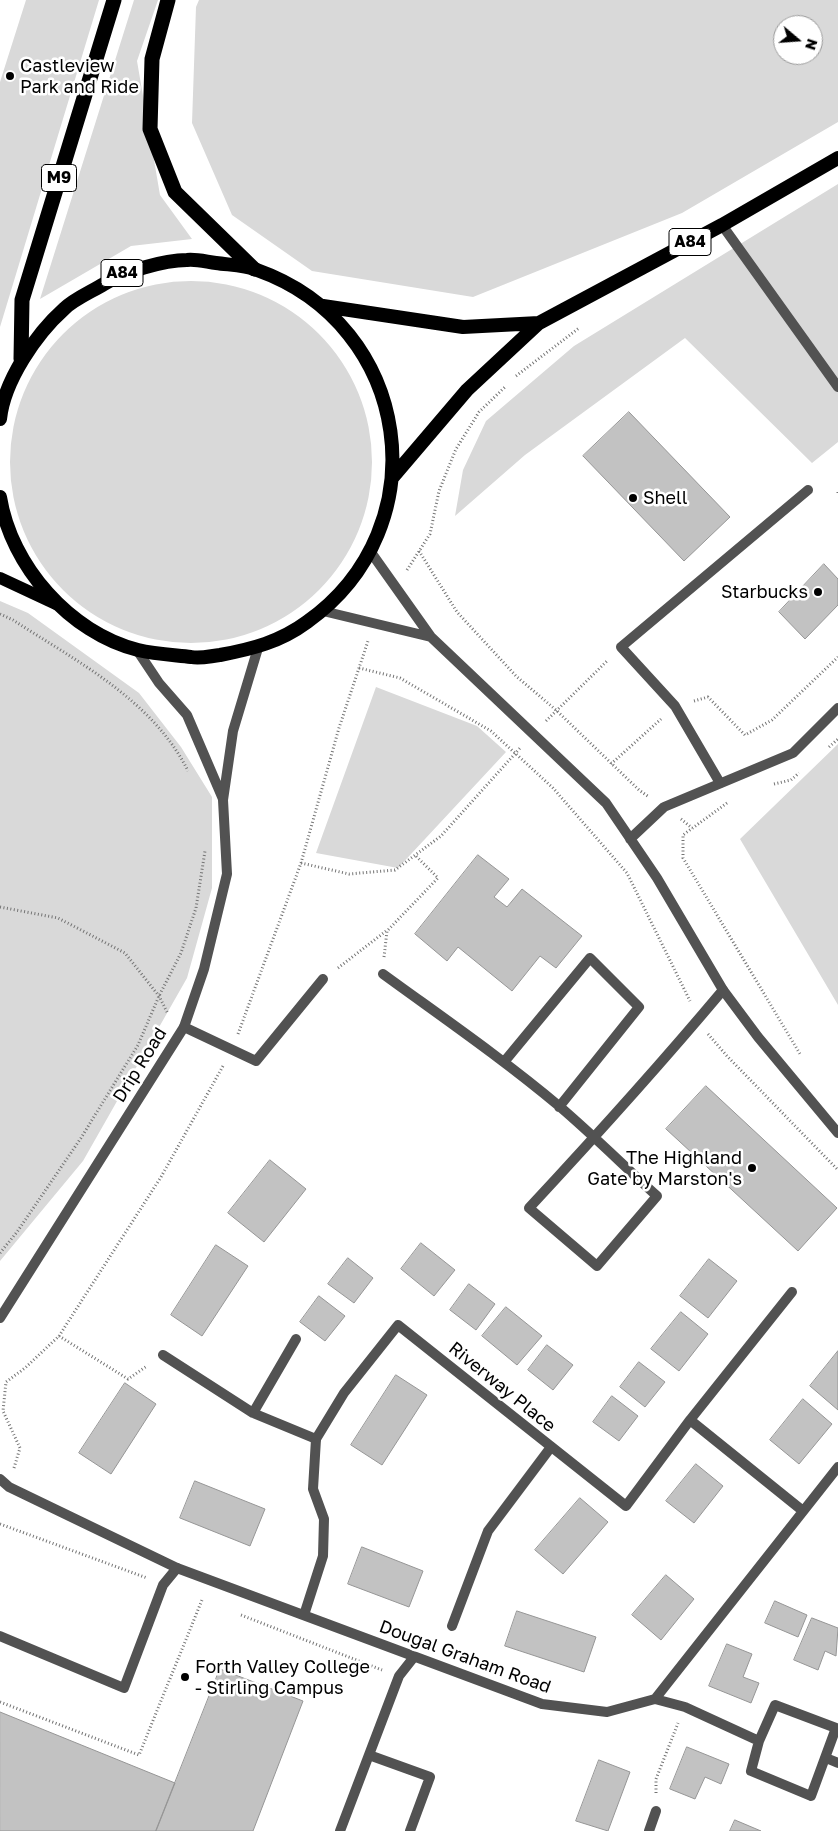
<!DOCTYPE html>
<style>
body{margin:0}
#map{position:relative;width:838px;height:1831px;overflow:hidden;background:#fff;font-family:"Golos Text",sans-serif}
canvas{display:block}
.north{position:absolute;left:773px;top:15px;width:50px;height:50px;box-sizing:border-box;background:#fff;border:1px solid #999;border-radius:50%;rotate:108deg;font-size:14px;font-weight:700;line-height:20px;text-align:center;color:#000}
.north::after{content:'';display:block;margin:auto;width:18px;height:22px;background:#000;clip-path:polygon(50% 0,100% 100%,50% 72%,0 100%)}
</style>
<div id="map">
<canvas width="838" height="1831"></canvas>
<div class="north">N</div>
</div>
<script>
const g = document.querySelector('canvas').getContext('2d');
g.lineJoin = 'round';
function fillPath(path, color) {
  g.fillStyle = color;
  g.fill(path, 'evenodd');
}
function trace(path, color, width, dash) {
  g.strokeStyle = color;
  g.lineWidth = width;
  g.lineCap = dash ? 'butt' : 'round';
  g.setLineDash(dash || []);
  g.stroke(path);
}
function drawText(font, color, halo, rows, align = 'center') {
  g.font = font + ' "Golos Text",sans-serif';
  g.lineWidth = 5;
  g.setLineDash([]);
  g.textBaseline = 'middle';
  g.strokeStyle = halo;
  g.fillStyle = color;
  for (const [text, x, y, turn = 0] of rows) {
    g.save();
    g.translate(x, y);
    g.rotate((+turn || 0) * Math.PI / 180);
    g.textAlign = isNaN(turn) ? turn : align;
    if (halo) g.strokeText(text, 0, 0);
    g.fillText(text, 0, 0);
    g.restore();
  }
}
const green = new Path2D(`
 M26,0H99L0,327V82Z
 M134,0H158L137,61L160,195L192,239L131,246L40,299Z
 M199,0H838V122L682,213L473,297L312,271L232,215L192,123L196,7ZM783,25H813V55H783Z
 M838,184V442L812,463L685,338L525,455L455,516L463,470L486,421L574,346Z
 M10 462a181 181 0 1 1 362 0a181 181 0 1 1-362 0Z
 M0,601L28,613L139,693L181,747L212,797V888L187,978L83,1161L0,1261Z
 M376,687L477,726L506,752L398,868L316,853Z
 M838,744V1005L740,839Z`);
const building = new Path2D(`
 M629,412L730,517L684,561L583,456Z
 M824,564L838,579V605L805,639L779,612Z
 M478,855L509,879L494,897L507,907L522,889L582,936L556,968L540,956L512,991L458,947L447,961L415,934Z
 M706,1086L837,1208L798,1251L666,1129Z
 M270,1160L306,1189L264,1242L228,1213Z
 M421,1243L455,1270L434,1296L401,1269Z
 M216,1245L248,1266L202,1336L171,1315Z
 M348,1258L373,1278L354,1303L328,1284Z
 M709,1259L737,1281L708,1318L680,1296Z
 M469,1284L495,1304L476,1330L450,1310Z
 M319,1296L345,1316L325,1341L300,1322Z
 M506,1307L542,1336L517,1365L482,1336Z
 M681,1312L708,1334L679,1371L651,1349Z
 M547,1345L573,1365L553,1390L528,1370Z
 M838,1351V1410L810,1386Z
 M639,1362L665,1382L645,1407L620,1387Z
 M396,1375L427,1395L382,1465L351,1445Z
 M125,1383L156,1404L111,1474L79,1453Z
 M612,1396L638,1416L619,1441L593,1422Z
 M803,1399L832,1424L799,1464L770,1440Z
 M696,1464L723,1486L694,1523L666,1501Z
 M195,1481L265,1509L250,1546L180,1518Z
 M580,1498L608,1522L563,1574L535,1550Z
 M362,1547L423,1571L409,1607L348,1584Z
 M666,1575L694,1599L661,1640L632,1615Z
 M775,1601L807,1615L798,1637L765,1623Z
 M517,1611L596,1637L584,1672L505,1646Z
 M812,1618L838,1628L836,1656L825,1651L818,1670L794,1660Z
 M727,1644L752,1654L743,1677L759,1683L751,1703L709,1686Z
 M220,1669L303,1701L253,1831H156Z
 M0,1712L175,1783L156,1831H0Z
 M687,1747L729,1764L721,1784L705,1777L695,1799L670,1789Z
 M599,1760L630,1772L608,1831L576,1821Z
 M735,1820L761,1831H730Z`);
const path = new Path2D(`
 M516,376L579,328
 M838,492V493
 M419,551L457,612L516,676L556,710L639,790L649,797
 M407,570L430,534L439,491L456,449L479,412L505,387
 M0,614L13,620C76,661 153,700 188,771
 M359,668L400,678L491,731L553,788L627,873L690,1001
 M694,701L708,697L745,735L772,720L838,657
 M546,721L608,660
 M829,747L838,739
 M611,764L661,719
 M774,784L791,780L799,773
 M727,803L683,835V858L800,1054
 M681,819L692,828
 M301,863L349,874L395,870L441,836L521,747
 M0,907L58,918L125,953L159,996L168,1014
 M384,957L387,931L438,878L415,855
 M338,968L386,931
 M238,1034L301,863L339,728L368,641
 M708,1034L727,1056L838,1170
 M0,1253L17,1232L81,1138L138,1045L159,996L181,953L196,908L205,851
 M59,1336L128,1379L147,1366
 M14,1468L20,1448L3,1411L6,1382L25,1368L59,1336L161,1177L223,1066
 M0,1524L147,1578
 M241,1615L382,1670
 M0,1702L139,1755L202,1600
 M656,1793V1779L678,1723`);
const service = new Path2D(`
 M720,783L675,706L621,647L808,490
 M383,974C442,1017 503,1059 559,1106C593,1135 624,1166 657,1196L597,1266L529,1208C595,1137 660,1065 723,990
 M184,1027L256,1061L323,979
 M504,1062L590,958L639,1007L559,1107
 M163,1355L253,1413L316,1439
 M253,1413L296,1339
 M452,1626L488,1531L551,1447
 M0,1636L124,1688L163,1585L177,1568
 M369,1755L430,1777L410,1831
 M340,1831L399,1676L414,1657`);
const minor = new Path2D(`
 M722,225L838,387
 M370,551L431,637L606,803L657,878L723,990L758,1037L838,1133
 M323,611L431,637
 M630,839L664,807L793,753L838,708
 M690,1420L803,1511
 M0,1479L9,1487L177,1568L542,1704L607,1712L655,1699L838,1467
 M304,1615L323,1556L324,1519L313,1489L316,1439L344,1393L398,1325L626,1506L690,1420L792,1292
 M655,1699L685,1707L759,1741
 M775,1705L836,1728L811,1796L751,1771L759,1741Z
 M826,1758L838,1763
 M649,1831L656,1811`);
const tertiary = new Path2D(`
 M137,650L159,683L187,715L223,799
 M0,1318L184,1027L204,969L227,874L223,800L233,731L258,648`);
const primary = new Path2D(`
 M0,578L56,604`);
const trunk = new Path2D(`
 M323,306L463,327L539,323
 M0,419C4,381 36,334 64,309C74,299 91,292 104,284C123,272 164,260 187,260C197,259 207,262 216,263C230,265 245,265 257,270C412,325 441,527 307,622C280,642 252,649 220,655C210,656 201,659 191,657C174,655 155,654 138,650C70,633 11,566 0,497
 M392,478L467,390L539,323L722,225L838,158`);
const motorway = new Path2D(`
 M168,0L152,59L150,129L175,192L254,269
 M21,359L22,300L114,0`);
const markers = [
 [10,76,5,"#000"],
 [633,498,5,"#000"],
 [818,592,5,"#000"],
 [752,1168,5,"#000"],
 [185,1677,5,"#000"]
];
const shields = [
 [59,178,35],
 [690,242,42],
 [122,273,42]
];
const shieldNames = [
 ["M9",59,178],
 ["A84",690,242],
 ["A84",122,273]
];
const poiNames = [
 ["Castleview",20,66],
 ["Park and Ride",20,87],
 ["Shell",643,498],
 ["Starbucks",808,592,"right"],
 ["The Highland",742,1158,"right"],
 ["Gate by Marston's",742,1179,"right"],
 ["Forth Valley College",195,1667],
 ["- Stirling Campus",195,1688]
];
const streetNames = [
 ["Drip Road",140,1065,-58],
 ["Riverway Place",502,1387,39],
 ["Dougal Graham Road",465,1657,20]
];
fillPath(green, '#d9d9d9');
fillPath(building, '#c2c2c2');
trace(building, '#969696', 1);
trace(path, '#747474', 3, [1, 2.5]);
trace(service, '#525252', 10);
trace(minor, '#525252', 10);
trace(tertiary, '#525252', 10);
trace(primary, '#000', 12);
trace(trunk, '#000', 14);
trace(motorway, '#000', 15);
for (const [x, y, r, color] of markers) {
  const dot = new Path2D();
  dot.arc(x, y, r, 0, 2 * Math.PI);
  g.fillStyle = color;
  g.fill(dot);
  trace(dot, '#fff', 2);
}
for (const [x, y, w] of shields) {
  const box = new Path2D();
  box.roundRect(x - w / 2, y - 13.5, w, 27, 4);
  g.fillStyle = '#fff';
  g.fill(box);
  trace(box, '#000', 1);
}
drawText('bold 16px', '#000', null, shieldNames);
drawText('18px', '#000', '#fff', poiNames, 'left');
drawText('18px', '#000', '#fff', streetNames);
</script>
